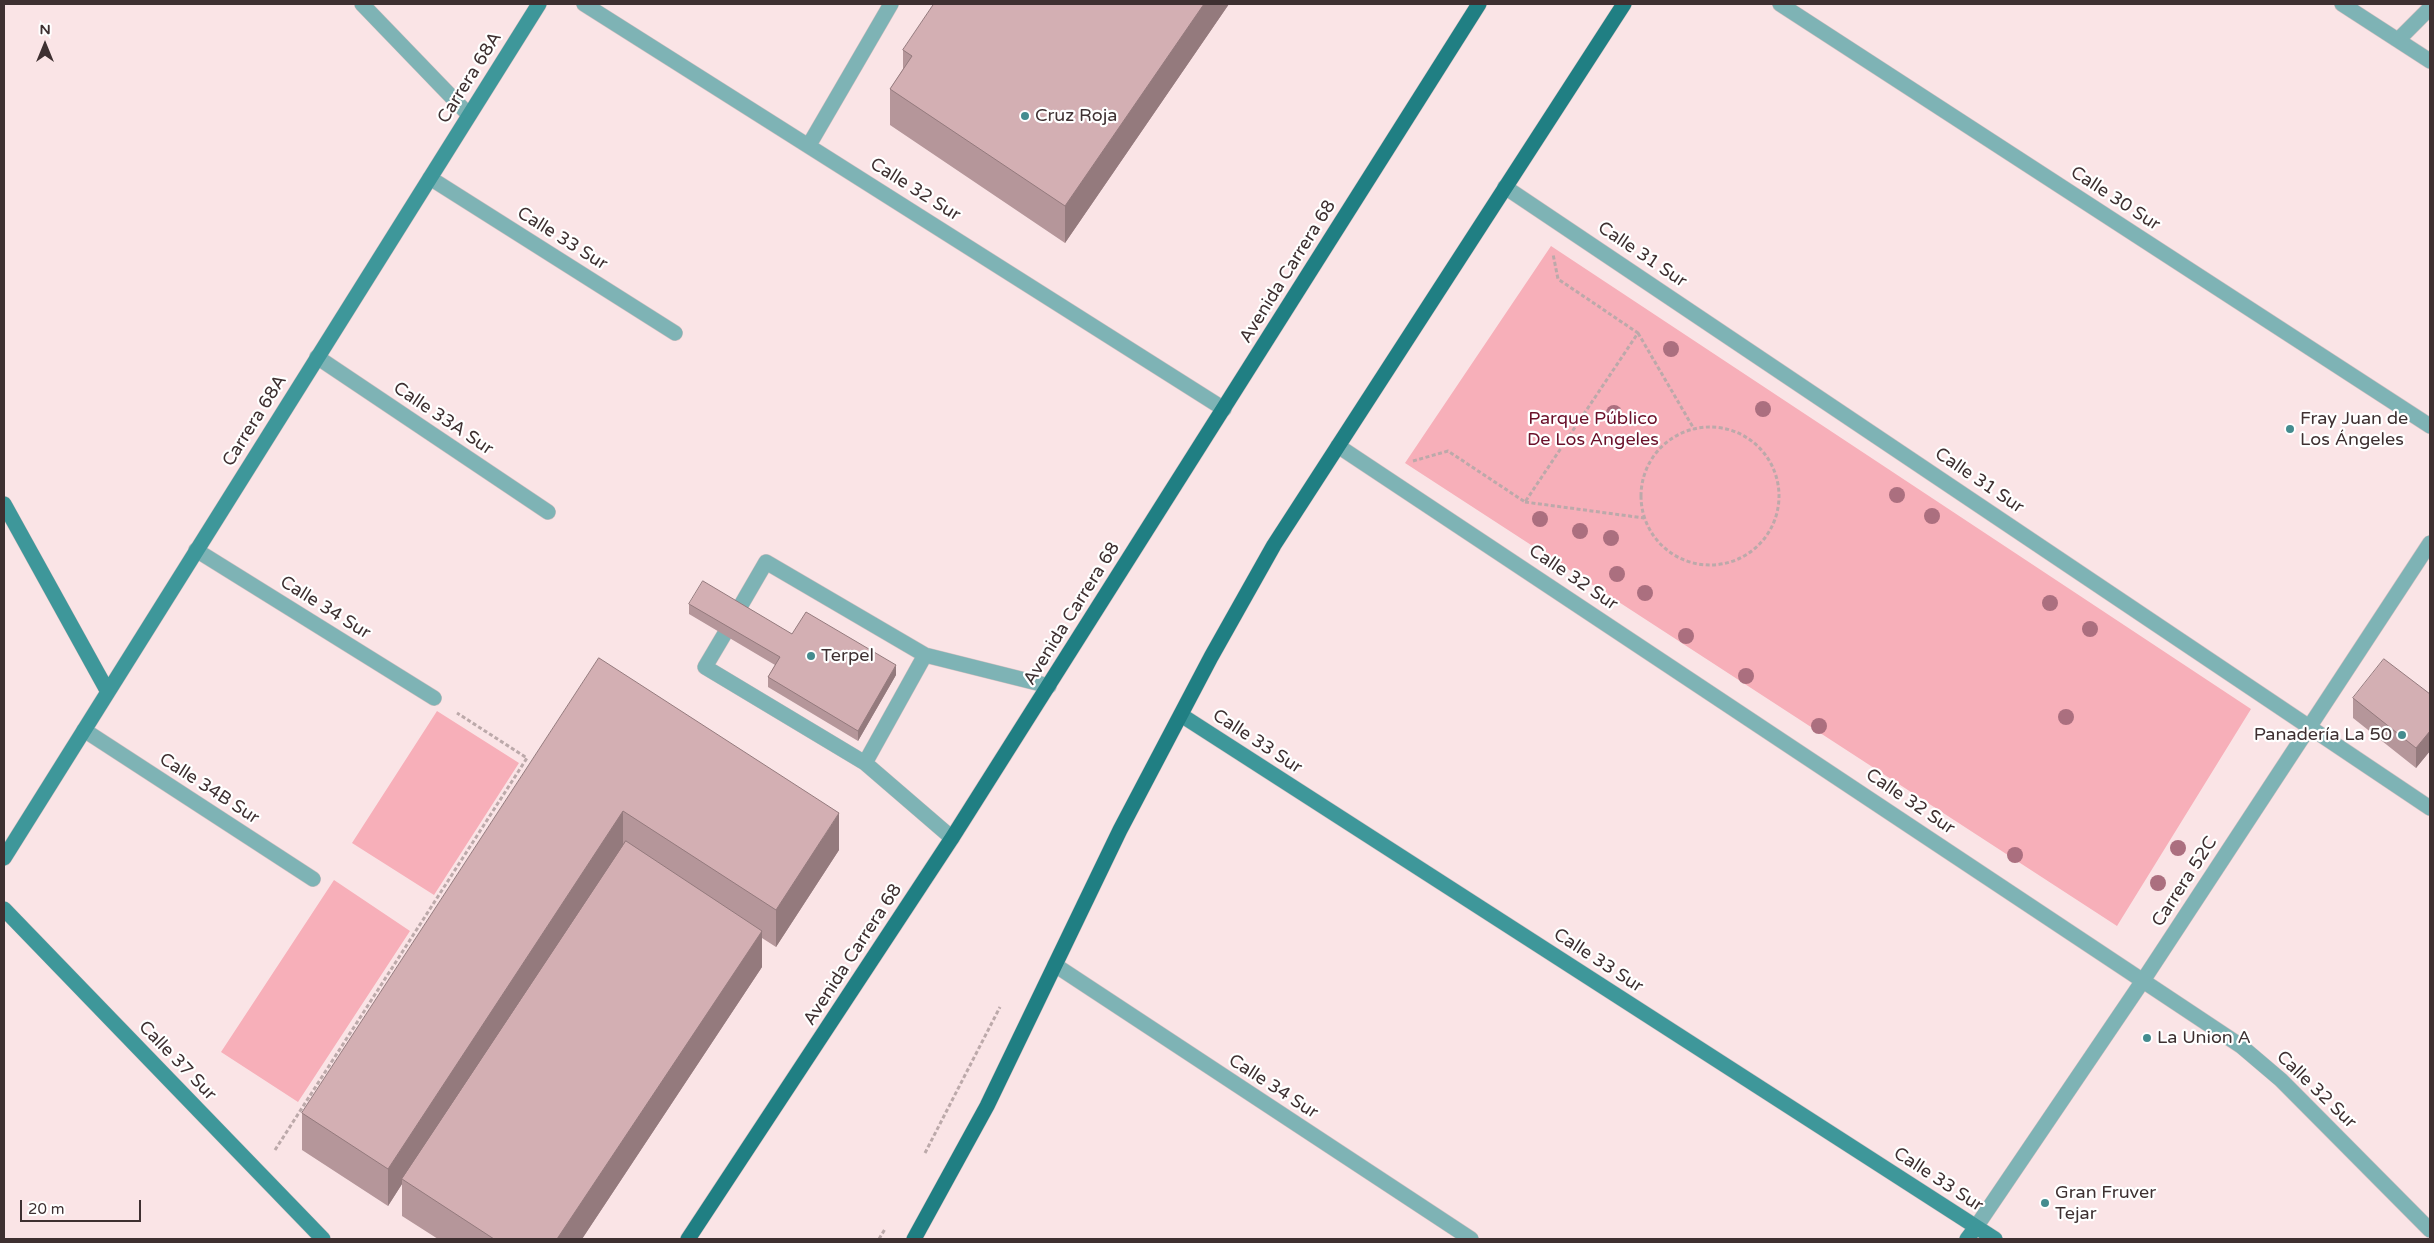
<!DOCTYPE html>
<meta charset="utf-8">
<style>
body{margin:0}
#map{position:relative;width:2434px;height:1243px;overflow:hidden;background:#fae4e6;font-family:"Varela Round",sans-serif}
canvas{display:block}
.frame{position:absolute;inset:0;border:5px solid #3e3031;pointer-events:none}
.north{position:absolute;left:20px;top:20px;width:50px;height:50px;-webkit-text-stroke:4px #fff;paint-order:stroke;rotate:0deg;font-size:14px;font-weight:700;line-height:20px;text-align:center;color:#3e3031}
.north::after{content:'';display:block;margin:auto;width:18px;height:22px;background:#3e3031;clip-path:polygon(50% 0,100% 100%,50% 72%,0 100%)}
.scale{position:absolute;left:20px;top:1200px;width:121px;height:22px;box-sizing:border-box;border:2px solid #3e3031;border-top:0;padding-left:6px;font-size:15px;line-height:18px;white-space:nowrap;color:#3e3031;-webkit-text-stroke:4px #fff;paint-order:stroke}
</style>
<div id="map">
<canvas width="2434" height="1243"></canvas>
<div class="frame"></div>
<div class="north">N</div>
<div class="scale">20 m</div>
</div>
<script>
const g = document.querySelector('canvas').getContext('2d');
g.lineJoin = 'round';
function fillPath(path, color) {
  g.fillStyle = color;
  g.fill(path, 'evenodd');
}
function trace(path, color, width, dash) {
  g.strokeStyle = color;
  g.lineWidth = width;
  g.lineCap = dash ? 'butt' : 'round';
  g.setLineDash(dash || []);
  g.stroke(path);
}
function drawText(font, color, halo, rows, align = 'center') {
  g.font = font + ' "Varela Round",sans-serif';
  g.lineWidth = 4.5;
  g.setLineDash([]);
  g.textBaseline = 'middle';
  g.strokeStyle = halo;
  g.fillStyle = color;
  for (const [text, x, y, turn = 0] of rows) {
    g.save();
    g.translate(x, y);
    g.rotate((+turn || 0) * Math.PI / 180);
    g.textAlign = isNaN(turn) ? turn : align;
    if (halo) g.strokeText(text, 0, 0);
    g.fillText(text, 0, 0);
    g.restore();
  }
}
const green = new Path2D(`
 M1551,246L2251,709L2117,926L1405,463Z
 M437,711L519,763L434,895L352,843Z
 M334,880L410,931L298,1102L221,1052Z`);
const path = new Path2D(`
 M1638,333L1694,429
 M1641 496a69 69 0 1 1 138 0a69 69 0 1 1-138 0Z
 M1413,461L1448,451L1525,502L1638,333L1558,279L1553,254
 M1525,502L1644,518
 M275,1150L527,758L457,713
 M925,1153L1000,1007
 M879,1239L885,1229`);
const lane = new Path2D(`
 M737,612L766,562L925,655L1049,686
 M724,635L705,667L865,763L952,838
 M865,763L925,655`);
const street = new Path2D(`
 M362,4L469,115
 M584,4L1224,409
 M1780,4L2430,426
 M2342,4L2430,61
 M2398,40L2430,8
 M809,145L891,4
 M430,178L675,333
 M1505,187L2430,808
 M317,357L548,512
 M1338,446L2241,1046L2281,1080L2430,1230
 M196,550L434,698
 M84,730L313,879
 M1055,965L1471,1239
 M1976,1227L2144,979L2430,543`);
const secondary = new Path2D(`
 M4,504L108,692
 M1181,715L1995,1239
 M4,858L539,4
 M4,909L323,1239
 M1967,1239L1976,1227`);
const primary = new Path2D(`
 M688,1239L952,838L1479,4
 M914,1239L987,1106L1120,830L1211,657L1274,545L1624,4`);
const trees = [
 [1671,349],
 [1763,409],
 [1614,413],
 [1897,495],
 [1932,516],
 [1540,519],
 [1580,531],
 [1611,538],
 [1617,574],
 [1645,593],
 [2050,603],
 [2090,629],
 [1686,636],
 [1746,676],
 [2066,717],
 [1819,726],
 [2178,848],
 [2015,855],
 [2158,883]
];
const wall = new Path2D(`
 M934,4H1229L1065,243L890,125V89L903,69V50Z
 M689,604L792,634L896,675L858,741L768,687V677L775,665L689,614Z
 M599,658L839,850L776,947L762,938V967L582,1239H438L402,1216V1184L388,1206L302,1150V1113Z
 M2430,694V751L2416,768L2353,718V698Z`);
const shadedWall = new Path2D(`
 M1204,4H1229L1065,243V206Z
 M896,665V675L858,741V731Z
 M2430,731V751L2416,768V748Z
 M623,811V848L402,1179V1184L388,1206V1169Z
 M839,813V850L776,947V910Z
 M762,931V967L582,1239H557Z`);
const building = new Path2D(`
 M934,4H1204L1065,206L890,89L912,56L903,50Z
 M703,581L792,634L806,612L896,665L858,731L768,677L780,657L689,604Z
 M599,658L839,813L776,910L623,811L388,1169L302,1113Z
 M2384,659L2430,694V731L2416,748L2353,698Z
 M626,841L762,931L557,1239H494L402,1179Z`);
const markers = [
 [1025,116,5,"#448c8f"],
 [2290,429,5,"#448c8f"],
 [811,656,5,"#448c8f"],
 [2402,735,5,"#448c8f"],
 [2147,1038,5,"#448c8f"],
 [2045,1203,5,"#448c8f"]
];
const streetNames = [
 ["Carrera 68A",470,78,-58],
 ["Calle 32 Sur",915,190,32],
 ["Calle 30 Sur",2115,199,33],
 ["Calle 33 Sur",562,239,32],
 ["Calle 31 Sur",1642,255,34],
 ["Avenida Carrera 68",1288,272,-58],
 ["Calle 33A Sur",443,419,34],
 ["Carrera 68A",255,421,-58],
 ["Calle 31 Sur",1979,481,34],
 ["Calle 32 Sur",1573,578,34],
 ["Calle 34 Sur",325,608,32],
 ["Avenida Carrera 68",1072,614,-58],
 ["Calle 33 Sur",1257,742,33],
 ["Calle 34B Sur",209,789,33],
 ["Calle 32 Sur",1910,802,34],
 ["Carrera 52C",2185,882,-57],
 ["Avenida Carrera 68",853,955,-57],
 ["Calle 33 Sur",1598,961,33],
 ["Calle 37 Sur",177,1061,46],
 ["Calle 34 Sur",1273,1087,33],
 ["Calle 32 Sur",2316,1090,44],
 ["Calle 33 Sur",1938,1180,33]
];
const poiNames = [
 ["Cruz Roja",1035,116],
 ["Fray Juan de",2300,419],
 ["Los Ángeles",2300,440],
 ["Terpel",821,656],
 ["Panadería La 50",2392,735,"right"],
 ["La Union A",2157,1038],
 ["Gran Fruver",2055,1193],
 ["Tejar",2055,1214]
];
const parkNames = [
 ["Parque Público",1593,419],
 ["De Los Angeles",1593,440]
];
fillPath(green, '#f7afb9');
trace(lane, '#d4c0c2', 16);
trace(street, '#d4c0c2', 16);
trace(secondary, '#d4c0c2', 16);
trace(primary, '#d4c0c2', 16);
trace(path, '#bca9aa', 3, [4, 2.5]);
trace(lane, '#7eb3b5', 15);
trace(street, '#7eb3b5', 15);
trace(secondary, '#3e979a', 15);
trace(primary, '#207f83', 15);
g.fillStyle = '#ab6f7f';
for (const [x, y] of trees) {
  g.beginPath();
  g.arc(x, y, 8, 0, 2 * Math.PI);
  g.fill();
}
fillPath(wall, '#b5969a');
fillPath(shadedWall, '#947a7d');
fillPath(building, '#d3afb3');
trace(building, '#947a7d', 1);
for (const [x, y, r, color] of markers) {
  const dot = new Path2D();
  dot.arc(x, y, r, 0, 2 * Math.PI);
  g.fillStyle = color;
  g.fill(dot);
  trace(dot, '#fff', 2);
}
drawText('18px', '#3e3031', '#fff', streetNames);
drawText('18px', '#3e3031', '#fff', poiNames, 'left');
drawText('18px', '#6a102a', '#fff', parkNames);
</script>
